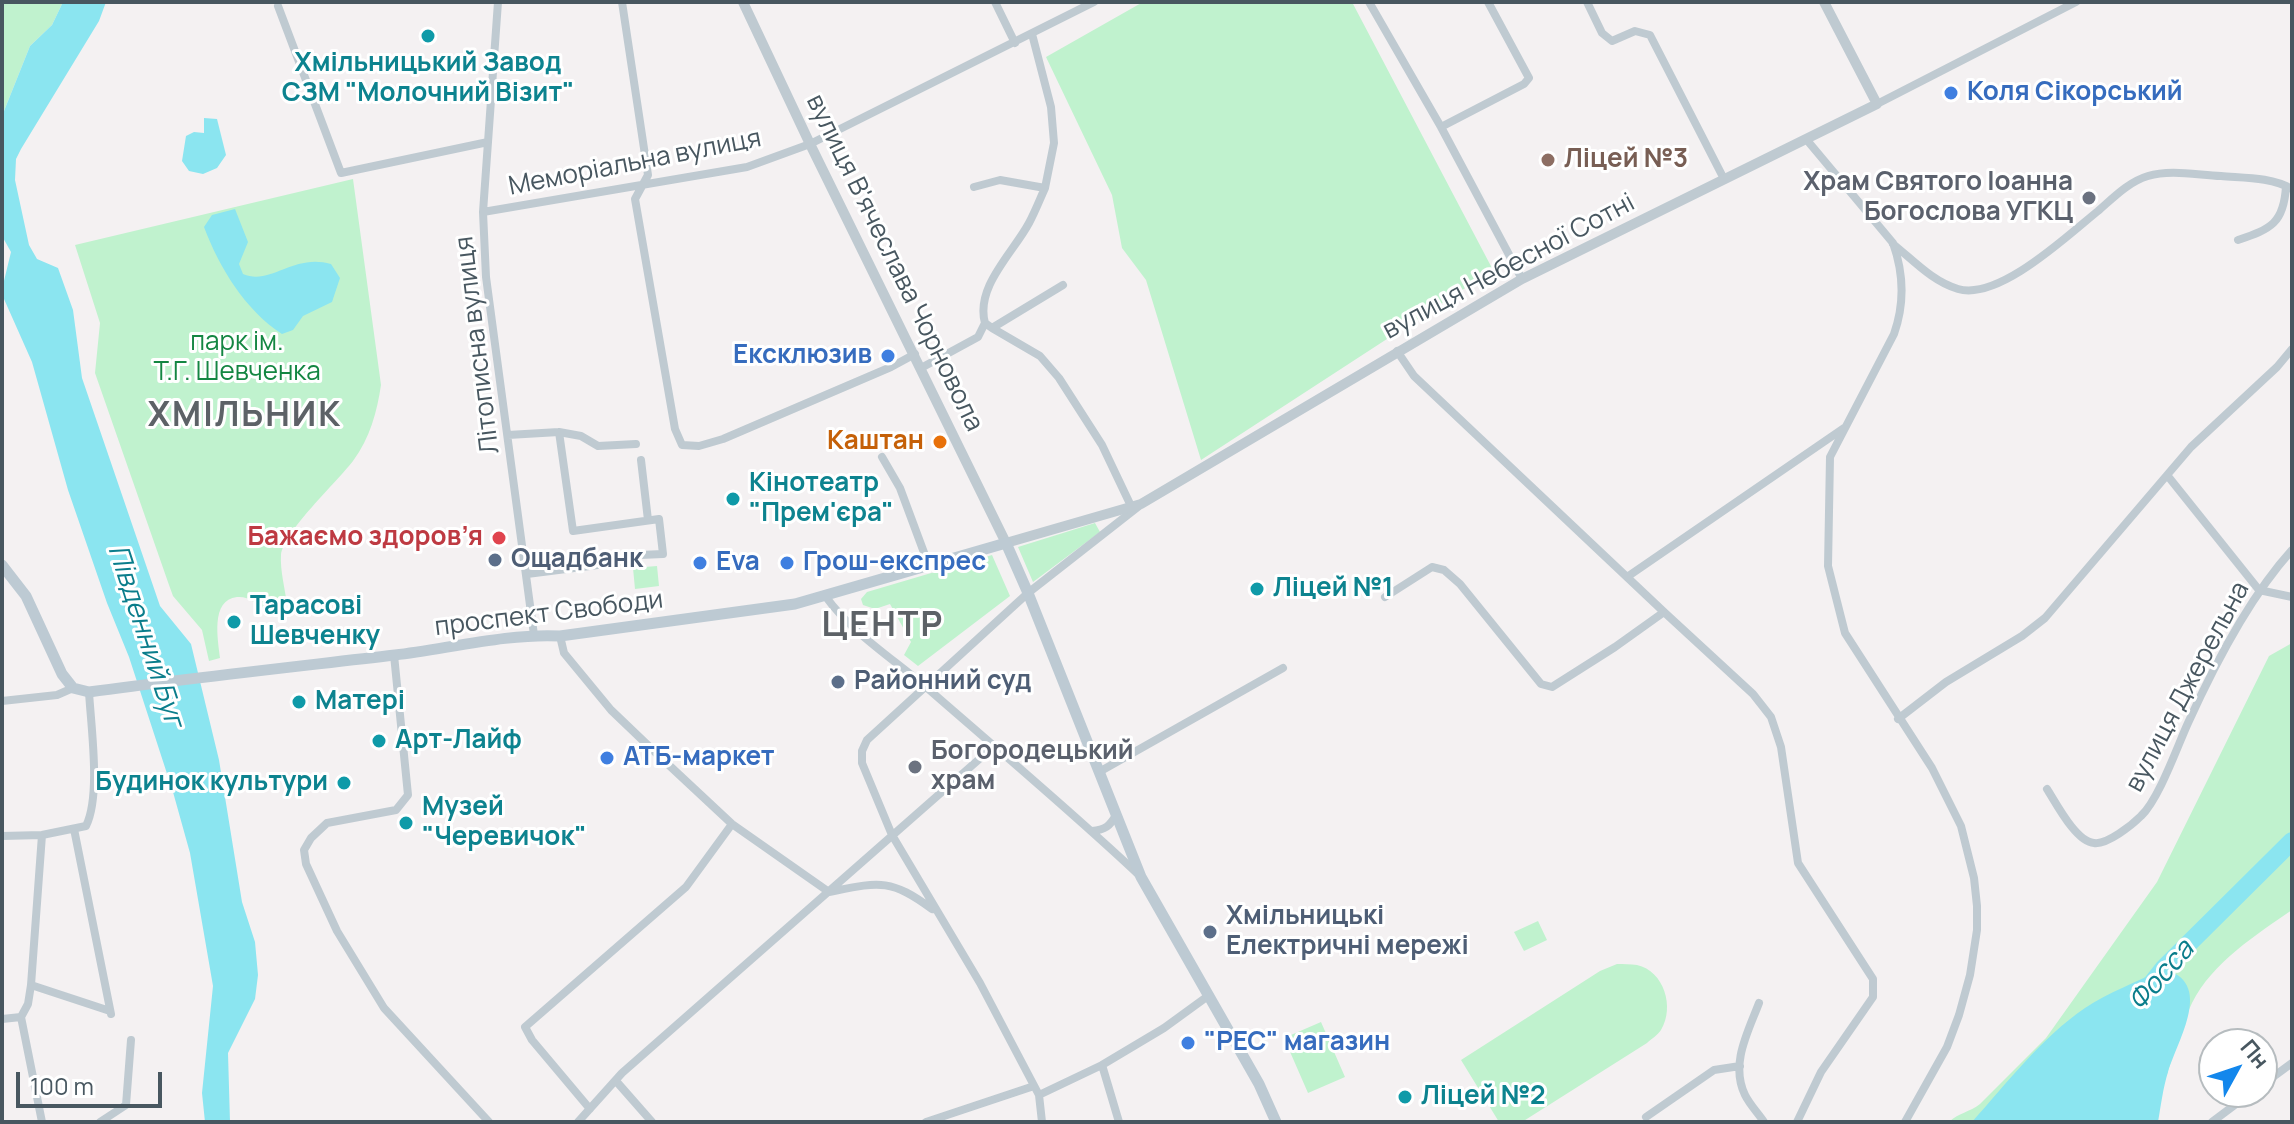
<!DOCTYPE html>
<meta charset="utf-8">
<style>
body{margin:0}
#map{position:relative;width:2294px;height:1124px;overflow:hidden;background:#f4f1f2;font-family:Manrope,sans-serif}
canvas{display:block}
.frame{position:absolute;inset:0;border:4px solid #485760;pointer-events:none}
.north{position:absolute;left:2198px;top:1028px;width:80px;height:80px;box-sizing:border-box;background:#fff;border:2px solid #b6bcbf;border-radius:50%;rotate:50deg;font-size:22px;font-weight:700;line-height:32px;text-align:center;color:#485760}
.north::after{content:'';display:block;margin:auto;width:28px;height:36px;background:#1387ec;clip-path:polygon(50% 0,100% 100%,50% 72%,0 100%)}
.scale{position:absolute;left:16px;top:1072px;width:146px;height:36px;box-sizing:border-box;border:4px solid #485760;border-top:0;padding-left:10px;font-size:24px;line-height:28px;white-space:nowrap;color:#485760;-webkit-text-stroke:6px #fff;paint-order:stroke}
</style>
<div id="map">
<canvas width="2294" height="1124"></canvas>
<div class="frame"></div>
<div class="north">Пн</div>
<div class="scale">100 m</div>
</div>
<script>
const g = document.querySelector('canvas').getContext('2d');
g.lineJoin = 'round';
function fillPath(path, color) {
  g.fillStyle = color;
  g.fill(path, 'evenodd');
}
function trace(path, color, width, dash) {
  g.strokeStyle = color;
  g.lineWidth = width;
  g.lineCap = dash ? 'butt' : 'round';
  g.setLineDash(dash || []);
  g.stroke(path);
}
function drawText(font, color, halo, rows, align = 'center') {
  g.font = font + ' Manrope,sans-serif';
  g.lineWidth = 6;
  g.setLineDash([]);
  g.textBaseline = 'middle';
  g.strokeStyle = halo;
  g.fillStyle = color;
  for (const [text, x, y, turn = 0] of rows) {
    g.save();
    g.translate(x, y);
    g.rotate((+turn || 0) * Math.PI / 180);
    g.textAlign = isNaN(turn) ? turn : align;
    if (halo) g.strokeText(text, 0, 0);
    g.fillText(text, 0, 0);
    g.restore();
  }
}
const green = new Path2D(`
 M2,2H63L52,25L30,46L2,116Z
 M1143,2H1352L1493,270L1201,460L1146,280L1122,248L1112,195L1046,57Z
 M353,179L381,385C377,412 370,438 353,461C337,482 284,531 281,555C280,570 285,589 287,604L264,612C258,604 249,596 237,597C210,600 218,640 220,658L209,661L202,630L173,596L169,585L95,373L100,323L75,245Z
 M1095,523L1100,532L1033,582L1018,547Z
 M992,555L1010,596L918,666L904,655L911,642L890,604L875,609L863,605L861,599L867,592Z
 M657,566L659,586L635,589L633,568Z
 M2292,643V910C2257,934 2212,963 2192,1003C2181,1025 2175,1051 2167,1074L1988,1122H1949C1958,1113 1970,1112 1980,1104L2046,1038L2157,882L2269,656Z
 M1538,921L1547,940L1524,951L1514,932Z
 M1617,964C1623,964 1631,964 1637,965C1664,971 1675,1007 1661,1030C1658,1035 1651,1039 1647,1043L1522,1122H1499L1461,1060L1600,971Z
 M1321,1022L1345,1077L1308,1093L1284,1038Z`);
const water = new Path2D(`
 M63,2H106L99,21L21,149L16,159L15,180L29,245L37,259L58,268L73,310L82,378L160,606L191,644L219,760L242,902L255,942L258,975L255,999L228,1053L230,1122H205L202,1093L213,986L190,853L173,792L129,657L107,603L68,490L32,362L4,299L3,285L11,252L2,236V116L30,46L52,25Z
 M204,118L217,119L226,155L217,168L203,174L189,171L182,161L186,136L194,132L204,133Z
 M235,209L248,242L239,264L243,274C271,286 293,253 331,264L340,278L332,302L303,316L293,330L282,334C245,310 219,267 204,227L212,215Z
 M2163,969C2215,982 2178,1039 2168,1072C2163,1088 2161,1105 2158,1122H1972C2007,1083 2041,1038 2085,1008C2109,992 2137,982 2163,969Z`);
const river = new Path2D(`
 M2148,988L2163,969L2292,841`);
const minor = new Path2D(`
 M498,2L483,212L486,277L534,635
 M622,2L648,175L635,199L675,429L682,445L699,446L723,439L891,367L915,354
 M995,2L1015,43
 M1369,2L1441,127L1522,279
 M1587,2L1602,33L1612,41L1635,31L1650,35L1724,179
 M278,6L341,173L488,142
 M1877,104L2076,2
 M1441,127L1524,84L1529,78L1488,2
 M1806,139L1893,243C1904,274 1905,303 1894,334L1830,457L1828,566L1845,633L1932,768L1961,826L1974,878L1977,906V930L1970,975L1959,1015L1947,1047L1905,1122
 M974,187L1000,180L1045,188L1054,143L1051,107L1032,34
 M1045,188C1040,199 1035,212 1029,223C1013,253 975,287 985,323L992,328L1063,285
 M483,212L747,167L810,144L1094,2
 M2238,240C2271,229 2284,223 2286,186
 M1893,244C1913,260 1933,282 1958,289C1999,301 2068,235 2098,211C2113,198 2128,182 2148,176C2170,169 2197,175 2221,176C2244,178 2271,177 2292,189
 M992,328L1040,356L1059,378L1102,445L1131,506
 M921,368L978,337L985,323
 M508,435L559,432L581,436L598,446L636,444
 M882,457L900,488L929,566
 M641,460L648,520
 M2167,475L2259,590L2292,597
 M527,574L629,561L640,555L663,554L659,519L573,531L559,432
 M1627,577L1844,428
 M826,597C852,633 892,658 926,687C997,749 1070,810 1139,875
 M1385,597L1432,567L1444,570L1460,584L1541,684L1552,687L1615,647L1664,612L1414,376L1397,351
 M1664,612L1753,694L1771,717L1781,747L1798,863L1873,979V997L1821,1072L1797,1122
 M560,636L564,653L611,710L657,754L732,824L829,892C879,882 890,878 932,909
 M394,655L408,795L396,810L327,823L311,838L304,850L306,864L337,931L384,1008L489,1122
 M2,701L57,695L73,688
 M1898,719L1946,682L2022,636L2045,618L2191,447L2277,367L2292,349
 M1099,772L1283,668
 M2047,789C2056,803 2076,842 2094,843C2107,845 2132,825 2141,816C2159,799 2177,747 2188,723C2213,668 2251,595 2292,550
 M74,829L111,1014
 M1092,831C1105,830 1110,826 1116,815
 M42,835L31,985L28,1004L21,1017L42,1122
 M2,836L42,835L86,826C101,796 91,727 89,692
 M31,985L110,1011
 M1759,1003C1748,1032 1730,1064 1745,1095C1750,1105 1758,1113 1764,1122
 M2,1019L21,1017
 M1102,1065L1119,1122
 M616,1081L652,1122
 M2262,1085L2292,1063
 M1039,1095L1102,1065L1164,1028L1208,996
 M590,1109L532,1040L525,1027L686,887L732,824
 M1646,1117L1714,1070L1740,1066
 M100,1122L126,1105L131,1040
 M578,1122L622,1073L993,747
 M926,1122L1034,1086
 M1042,1122L1039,1095L980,983L892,835L862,763V751L867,740L1028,593L1139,506
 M2212,1122L2252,1092`);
const tertiary = new Path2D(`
 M743,2L810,144L1006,543L1141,504L1522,279L1877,104L1824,2`);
const secondary = new Path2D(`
 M2,565L26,596L62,674L73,688L89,692C191,678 293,667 395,655C446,649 510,633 560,636L795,604L1006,543L1028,593L1141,877L1259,1084L1276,1122`);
const markers = [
 [428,36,8,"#0f9aa8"],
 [1951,93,8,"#3f7fe0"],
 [1548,160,8,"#8d6e63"],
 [2089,198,8,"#6b7280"],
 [888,356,8,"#3f7fe0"],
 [940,442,8,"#e8710a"],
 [733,499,8,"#0f9aa8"],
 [499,538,8,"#e0444e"],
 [495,560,8,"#5c6f8a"],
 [700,563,8,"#3f7fe0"],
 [787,563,8,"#3f7fe0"],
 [1257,589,8,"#0f9aa8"],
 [234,622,8,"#0f9aa8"],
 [838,682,8,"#5c6f8a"],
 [299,702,8,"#0f9aa8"],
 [379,741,8,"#0f9aa8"],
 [607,758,8,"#3f7fe0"],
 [915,767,8,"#6b7280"],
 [344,783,8,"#0f9aa8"],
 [406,823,8,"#0f9aa8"],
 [1210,932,8,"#5c6f8a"],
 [1188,1043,8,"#3f7fe0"],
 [1405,1097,8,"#0f9aa8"]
];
const cultureNames = [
 ["Хмільницький Завод",428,64,"center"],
 ["СЗМ \"Молочний Візит\"",428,94,"center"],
 ["Кінотеатр",749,484],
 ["\"Прем'єра\"",749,514],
 ["Ліцей №1",1273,589],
 ["Тарасові",250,607],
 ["Шевченку",250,637],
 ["Матері",315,702],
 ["Арт-Лайф",395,741],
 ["Будинок культури",328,783,"right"],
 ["Музей",422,808],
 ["\"Черевичок\"",422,838],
 ["Ліцей №2",1421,1097]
];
const shopNames = [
 ["Коля Сікорський",1967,93],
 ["Ексклюзив",872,356,"right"],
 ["Eva",716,563],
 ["Грош-експрес",803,563],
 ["АТБ-маркет",623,758],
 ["\"РЕС\" магазин",1204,1043]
];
const educationNames = [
 ["Ліцей №3",1564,160]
];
const streetNames = [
 ["Меморіальна вулиця",635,163,-11],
 ["вулиця В'ячеслава Чорновола",894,263,64],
 ["вулиця Небесної Сотні",1509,267,-28],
 ["Літописна вулиця",478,345,-97],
 ["проспект Свободи",549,614,-7],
 ["вулиця Джерельна",2188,687,-62]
];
const worshipNames = [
 ["Храм Святого Іоанна",2073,183],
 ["Богослова УГКЦ",2073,213],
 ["Богородецький",931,752,"left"],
 ["храм",931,782,"left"]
];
const parkNames = [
 ["парк ім.",237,343],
 ["Т.Г. Шевченка",237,373]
];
const foodNames = [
 ["Каштан",924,442]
];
const healthNames = [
 ["Бажаємо здоров’я",483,538]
];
const serviceNames = [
 ["Ощадбанк",511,560],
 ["Районний суд",854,682],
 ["Хмільницькі",1226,917],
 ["Електричні мережі",1226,947]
];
const waterNames = [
 ["Південний Буг",145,636,72],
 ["Фосса",2162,976,-49]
];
const districtNames = [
 ["ХМІЛЬНИК",245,416],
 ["ЦЕНТР",883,626]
];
fillPath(green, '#c0f2ce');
fillPath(water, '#8be5f0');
trace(river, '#8be5f0', 18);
trace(minor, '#bfcad1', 8);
trace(tertiary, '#bfcad1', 10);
trace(secondary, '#bdcad3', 11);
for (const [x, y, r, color] of markers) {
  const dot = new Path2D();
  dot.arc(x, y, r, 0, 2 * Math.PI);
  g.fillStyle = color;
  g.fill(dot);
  trace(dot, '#fff', 3);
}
drawText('bold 26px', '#0d838f', '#fff', cultureNames, 'left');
drawText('bold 26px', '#366cbe', '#fff', shopNames, 'left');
drawText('bold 26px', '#785e54', '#fff', educationNames, 'left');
drawText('26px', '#485760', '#fff', streetNames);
drawText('bold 26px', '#5b616d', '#fff', worshipNames, 'right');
drawText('26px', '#148642', '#fff', parkNames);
drawText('bold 26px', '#c56008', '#fff', foodNames, 'right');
drawText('bold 26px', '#be3a42', '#fff', healthNames, 'right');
drawText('bold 26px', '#4e5e75', '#fff', serviceNames, 'left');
drawText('italic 28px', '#0a7d8b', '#fff', waterNames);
g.letterSpacing = '2px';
drawText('bold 34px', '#5d6267', '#fff', districtNames);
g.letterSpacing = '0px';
</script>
